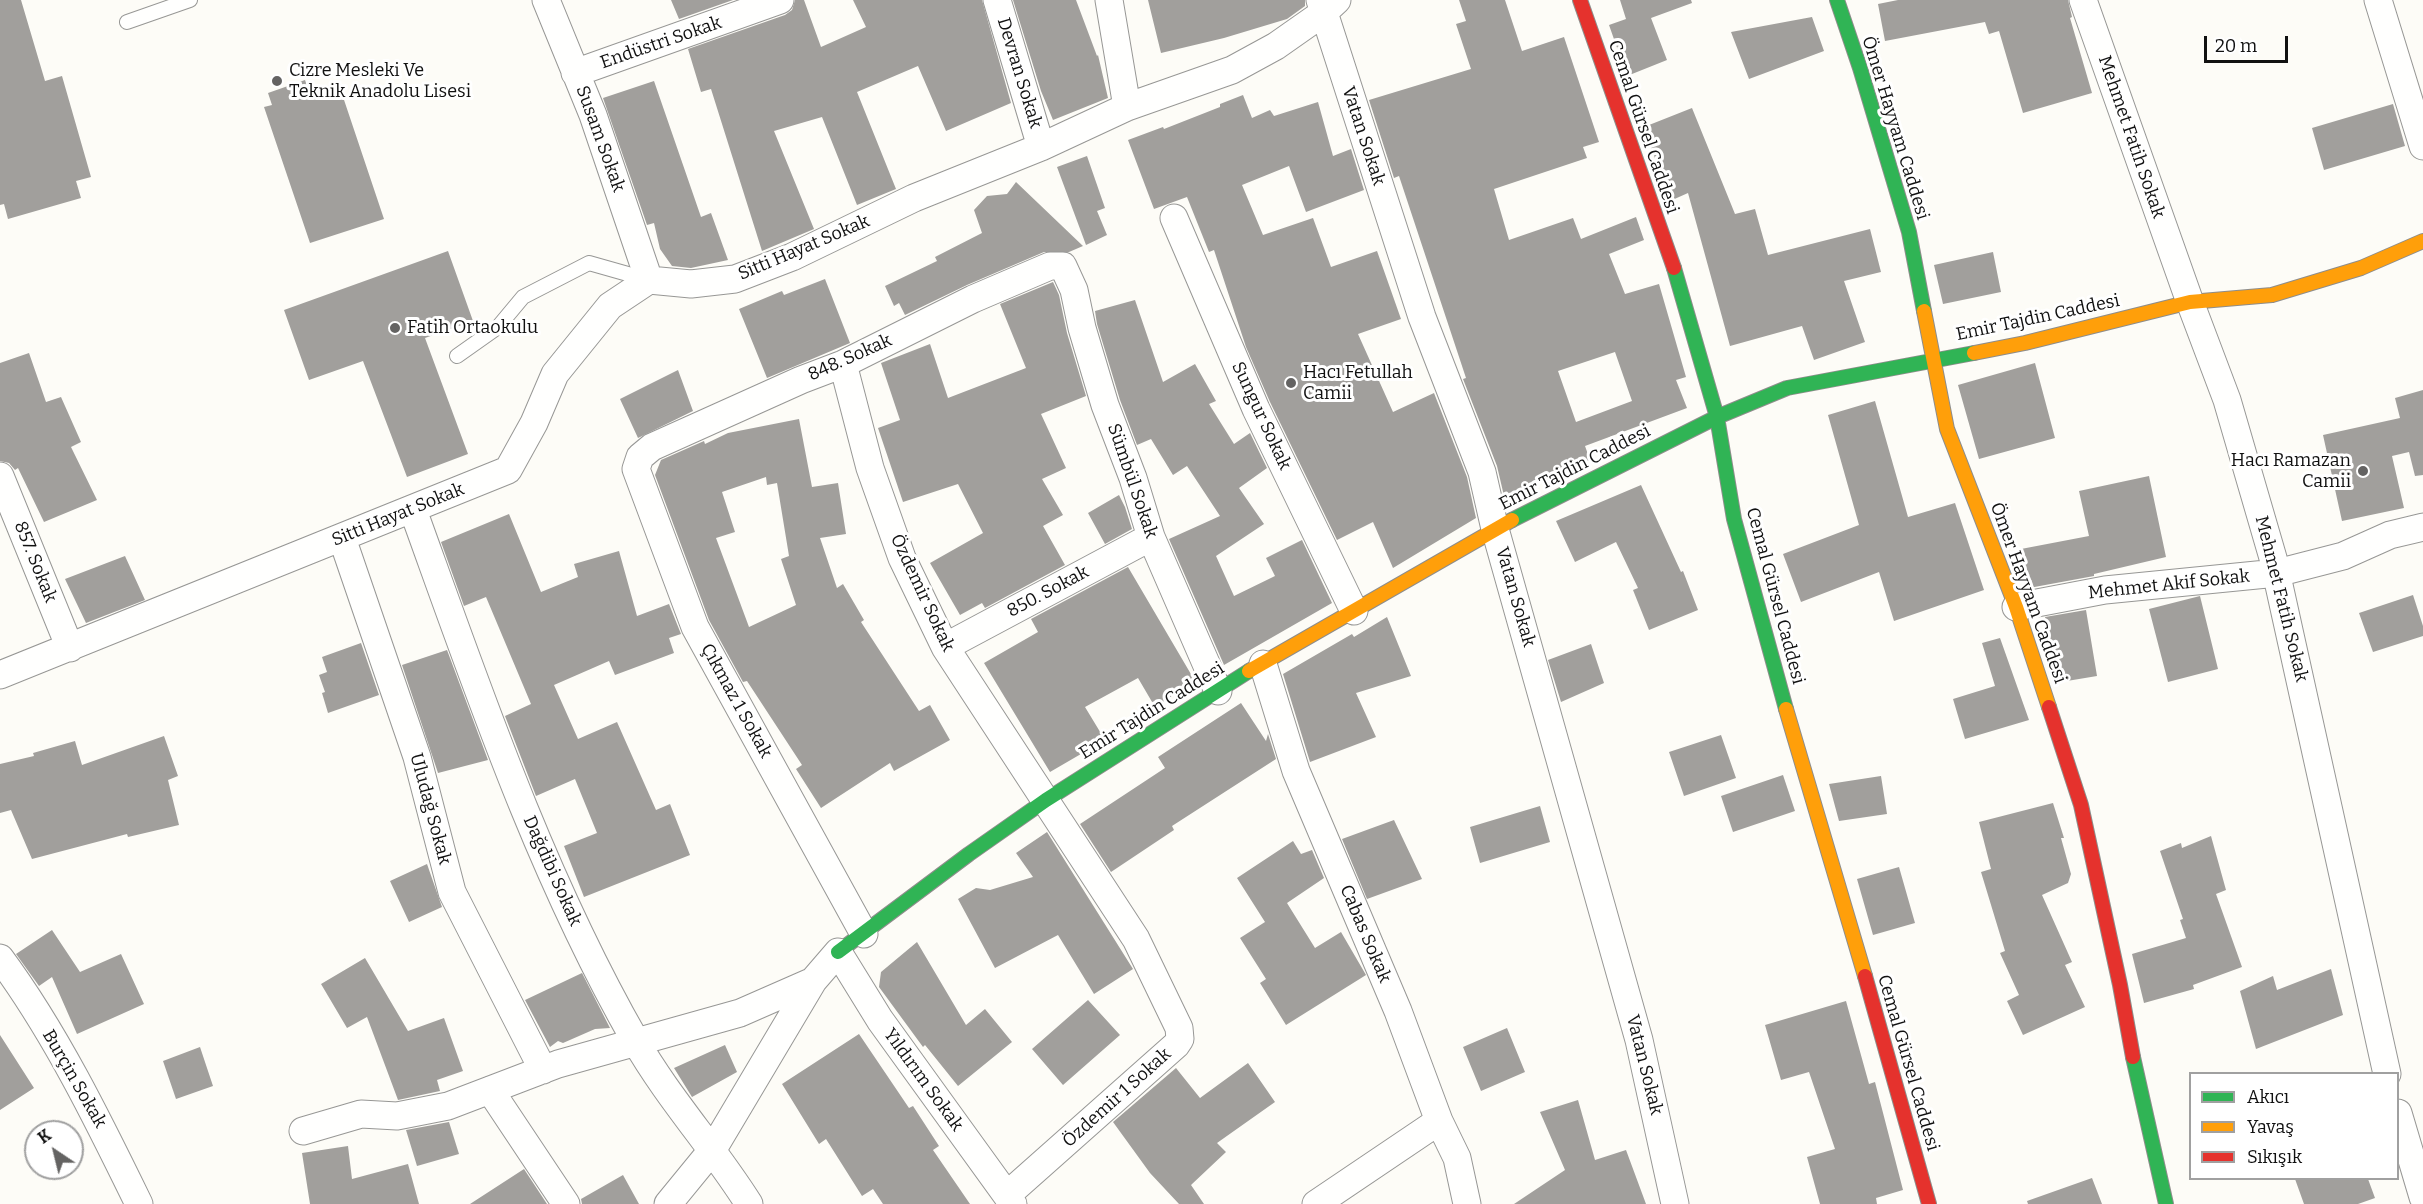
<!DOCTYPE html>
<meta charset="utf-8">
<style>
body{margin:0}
#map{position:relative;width:2423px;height:1204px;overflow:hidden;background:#fdfcf7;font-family:Bitter,serif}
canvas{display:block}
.legend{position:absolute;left:2189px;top:1072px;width:210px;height:108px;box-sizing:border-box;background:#fff;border:2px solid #a0a0a0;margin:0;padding:8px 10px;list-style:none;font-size:18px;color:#111}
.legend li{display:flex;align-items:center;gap:12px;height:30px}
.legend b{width:30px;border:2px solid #a0a0a0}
.north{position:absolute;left:24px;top:1120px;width:60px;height:60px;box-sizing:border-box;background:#fff;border:2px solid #a0a0a0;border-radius:50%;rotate:325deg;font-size:16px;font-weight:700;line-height:24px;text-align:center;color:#111}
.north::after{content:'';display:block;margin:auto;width:21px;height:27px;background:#646362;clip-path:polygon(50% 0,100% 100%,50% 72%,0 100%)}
.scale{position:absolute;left:2204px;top:36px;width:84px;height:27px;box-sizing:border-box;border:3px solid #111;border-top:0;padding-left:8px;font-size:18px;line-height:21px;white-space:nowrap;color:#111;-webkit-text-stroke:4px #fff;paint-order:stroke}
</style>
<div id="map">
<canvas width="2423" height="1204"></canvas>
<ul class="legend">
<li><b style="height:8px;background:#30b455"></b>Akıcı</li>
<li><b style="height:8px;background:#ff9f0a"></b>Yavaş</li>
<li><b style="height:8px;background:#e5322d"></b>Sıkışık</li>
</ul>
<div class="north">K</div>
<div class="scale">20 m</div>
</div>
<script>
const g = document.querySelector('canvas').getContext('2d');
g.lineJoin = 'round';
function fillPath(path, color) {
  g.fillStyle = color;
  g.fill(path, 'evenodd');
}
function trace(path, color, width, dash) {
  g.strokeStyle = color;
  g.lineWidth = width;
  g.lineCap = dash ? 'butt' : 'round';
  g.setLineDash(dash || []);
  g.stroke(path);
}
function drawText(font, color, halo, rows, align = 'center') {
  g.font = font + ' Bitter,serif';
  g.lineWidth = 6;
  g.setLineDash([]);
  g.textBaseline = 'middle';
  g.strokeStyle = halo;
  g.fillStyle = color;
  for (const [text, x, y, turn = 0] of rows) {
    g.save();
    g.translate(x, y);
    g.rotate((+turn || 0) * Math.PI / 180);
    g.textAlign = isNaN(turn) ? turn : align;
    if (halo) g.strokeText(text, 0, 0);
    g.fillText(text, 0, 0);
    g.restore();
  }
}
const building = new Path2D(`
 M0,0H21L45,81L62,76L91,177L76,181L81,198L8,219L4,204L0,205Z
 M671,0H733L679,19Z
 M795,0H804L821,47L866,27L853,0H982L1011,103L946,131L918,66L857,92L896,189L857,205L822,117L774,131L814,229L762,251L711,89L701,92L688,49L785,15L792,10Z
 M1013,0H1076L1097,56L1098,55L1108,98L1053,120L1041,91Z
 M1148,0H1305V6L1287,19L1224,38L1161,53Z
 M1459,0H1505L1522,51L1564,37L1599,142L1583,147L1587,158L1494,189L1509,240L1573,218L1581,239L1636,217L1644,240L1609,254L1625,294L1659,284L1686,377L1676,380L1687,408L1585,446L1590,460L1504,496L1497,466L1463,379L1466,378L1399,176L1394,178L1369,100L1471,69L1456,24L1466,21ZM1615,352L1632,401L1576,422L1558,371Z
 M1620,0H1691L1692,3L1651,18L1667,60L1627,76L1609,25L1626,19Z
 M1898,0H2068L2072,17L2070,18L2092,93L2023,113L1999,31L1989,34L1985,22L1885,41L1878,4Z
 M1812,17L1824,51L1749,79L1731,32Z
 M305,80L309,92L338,82L384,219L310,243L264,107L272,105L268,93Z
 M654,81L701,217L711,213L728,260L691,268L672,266L660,249L654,223L647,225L603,98Z
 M1243,95L1252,118L1270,110L1274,116L1318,102L1333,156L1351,149L1364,190L1306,212L1289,166L1242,185L1263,235L1313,218L1331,267L1377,251L1401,319L1358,334L1393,412L1434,393L1467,477L1476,518L1393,568L1373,522L1337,540L1270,402L1246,347L1214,250L1209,252L1187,197L1154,209L1128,140L1163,127L1164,129L1220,107V104Z
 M2393,104L2405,146L2324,170L2312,128Z
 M1692,108L1735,214L1755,209L1768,255L1870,229L1881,272L1844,281L1865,342L1814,360L1802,326L1730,346L1688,193L1670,201L1644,127Z
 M1087,156L1105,208L1097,211L1107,235L1086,245L1057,167Z
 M1016,182L1083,246L1069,252H1044L967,285L905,315L899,303L894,306L885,286L937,261L935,257L982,233L974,210L987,196L1007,194Z
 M448,251L473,321L425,338L468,454L407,477L363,361L309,380L284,310Z
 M1993,252L2001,292L1943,304L1934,265Z
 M825,279L850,343L767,378L739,309L782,291L784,295Z
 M1053,282L1059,295L1067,333L1086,396L1041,414L1066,468L1042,479L1063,515L1043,526L1065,565L985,608L982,603L960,615L930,563L983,533L958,484L903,502L878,428L900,420L881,363L930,344L948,398L1026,368L1000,304Z
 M1135,300L1163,382L1195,364L1216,401L1209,404L1234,444L1250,433L1267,468L1239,488L1264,524L1216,556L1234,596L1275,576L1266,558L1302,540L1332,603L1224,665L1169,539L1220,516L1187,466L1173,475L1151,439L1137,445L1120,400L1097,324L1095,311Z
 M29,353L46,402L61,397L81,442L71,447L97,500L44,522L18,468L15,470L9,463L0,461V363Z
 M2035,363L2055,438L1979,459L1958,385Z
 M678,370L693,411L638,438L620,399Z
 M2423,390V475L2415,476L2409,452L2392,456L2404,508L2342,521L2323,435L2400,418L2395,398Z
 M1875,401L1908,517L1955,503L1984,590L1894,621L1879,572L1801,602L1783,554L1859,525L1828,415Z
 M799,419L812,487L838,483L846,534L820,538L837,588L843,584L864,620L861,622L919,711L930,705L950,740L894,771L890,763L821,808L796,769L802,765L747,681L743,682L709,620L655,475L661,460L704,441L705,444L728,433ZM766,477L767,485L777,483L789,556L781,559L796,605L749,627L716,538L735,532L722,492Z
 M2149,476L2166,557L2094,574V576L2029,588L2021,549L2089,536L2079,491Z
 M1641,485L1681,572L1683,571L1698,610L1649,630L1633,590L1638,588L1616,542L1575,562L1556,521Z
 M1119,495L1125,507L1132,529L1105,544L1088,513Z
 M509,514L541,592L578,577L574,564L619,551L637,616L669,604L681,634L669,638L674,653L615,675L609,661L554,685L578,739L617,722L656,810L670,804L690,855L584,897L564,846L597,833L575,779L536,796L505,716L531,704L486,597L464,606L441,542Z
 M125,556L145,600L86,623L65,579Z
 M1128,567L1195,681L1155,707L1138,678L1085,707L1105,740L1050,772L984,663L1038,632L1031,619Z
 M2413,595L2423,626V636L2373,652L2359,613Z
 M2200,596L2218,669L2168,682L2149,609Z
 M2086,610L2097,676L2061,682L2050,650H2052L2045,617Z
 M1387,617L1411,676L1356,693L1376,737L1310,762L1283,674L1352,634L1354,637Z
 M2000,638L2029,720L1965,739L1953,699L1995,686L1982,643Z
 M361,643L379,695L328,713L322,693L325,692L319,675L327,672L322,657Z
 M1591,644L1604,683L1561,702L1548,660Z
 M447,650L488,760L438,773L402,665Z
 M1241,703L1266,741L1268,734L1276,759L1172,826L1174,830L1111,872L1080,824L1165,768L1158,757Z
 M1721,735L1736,778L1684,796L1669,752Z
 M164,736L178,776L168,780L179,825L128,837L127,834L32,859L11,810L0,813V764L34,756L33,753L75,741L82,765Z
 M1783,775L1795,811L1733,832L1721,796Z
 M1881,776L1887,814L1839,821L1829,784Z
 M2053,803L2064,838H2061L2071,874L2068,883L2042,895L2072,962L2065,965L2085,1007L2023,1035L2007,1001L2019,995L2000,953L2005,951L1981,872L1991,869L1979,822Z
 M1540,806L1550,842L1480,863L1470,827Z
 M1394,820L1422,879L1367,899L1342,839Z
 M1047,832L1133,969L1094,994L1058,935L995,968L958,899L976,888L990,890L1033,877L1016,853Z
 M2211,836L2226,890L2216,894L2242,967L2193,985L2194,989L2144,1003L2132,954L2186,938L2180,920L2183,919L2160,851L2181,843L2182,848Z
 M1293,841L1301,854L1312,850L1324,878L1287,903L1315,948L1341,932L1366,975L1286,1025L1260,983L1266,979L1240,938L1265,922L1237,878Z
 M427,864L442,907L409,922L390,881Z
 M1899,867L1915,923L1873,935L1857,879Z
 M52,930L80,972L121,954L144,1004L77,1034L52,977L39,986L16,954Z
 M917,942L966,1025L985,1009L1012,1042L958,1086L925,1045L923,1047L879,987L881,972Z
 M365,958L408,1031L444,1018L463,1071L437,1080L440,1091L398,1100L367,1017L347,1028L321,984Z
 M2331,969L2343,1015L2256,1049L2240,991L2273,976L2277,990Z
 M582,973L610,1028L595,1029L563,1043L558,1041L550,1047L525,1000Z
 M1088,1000L1120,1035L1063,1085L1032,1049Z
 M1846,1001L1869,1084L1875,1082L1903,1190L1876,1198L1877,1204H1820L1807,1157L1835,1149L1809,1072L1781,1080L1765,1025Z
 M1507,1028L1525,1072L1481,1091L1463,1047Z
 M859,1034L909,1108L913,1106L939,1146L933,1150L970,1204H883L873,1189L862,1196L826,1139L819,1144L782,1084Z
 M0,1035L34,1088L0,1110Z
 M725,1045L737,1072L692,1097L674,1068Z
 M200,1047L213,1086L176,1099L163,1061Z
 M1248,1063L1275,1102L1217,1143L1226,1152L1191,1185L1204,1204H1179L1150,1173L1113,1122L1176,1068L1200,1098Z
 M1578,1100L1595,1160L1626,1150L1646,1204H1514L1565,1170L1540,1112Z
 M449,1122L459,1154L417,1166L406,1130Z
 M348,1146L352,1179L408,1164L419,1204H310L302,1153Z
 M524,1169L547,1204H470Z
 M623,1175L639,1204H582L581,1199Z
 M2092,1178L2102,1204H2028L2027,1201Z
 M2295,1179H2368L2375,1198L2358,1204H2304Z`);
const lane = new Path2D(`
 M127,22L190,0
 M457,356L498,327L523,297L589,263L649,280`);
const street = new Path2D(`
 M546,0L593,115L649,280
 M997,0L1041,147
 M1109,0L1127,107
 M1320,0L1422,317L1482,472L1495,529L1639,1040L1675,1204
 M2083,0L2190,302L2227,400L2273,558L2387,1074
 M2378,0L2423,146
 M575,73L780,0
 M1174,218L1256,409L1354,611
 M843,364L870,468L902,558L945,647L1136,939L1179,1028L1180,1039L1176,1045L1007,1195
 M0,476L70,648
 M413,510C478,690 540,874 635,1040C668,1098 714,1148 749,1204
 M342,538L417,757L452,892L543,1070
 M2016,607L2105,590L2277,573L2343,556L2390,535L2423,527
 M945,647L1151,537
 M1263,664L1296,771L1398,1011L1439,1121L1457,1158L1467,1204
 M0,675L508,470L534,423L555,374L610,306L649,280L691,284L735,279L792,257L914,198L1041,147L1127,107L1232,70L1276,46L1323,13L1337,0
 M864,934L695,627L636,469L640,457L652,447L801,380L843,364L973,299L1050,266H1063L1074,290L1082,328L1105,405L1133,478L1151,537L1218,691
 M0,958C55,1032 99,1122 139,1204
 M490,1090L566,1204
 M2398,1113L2423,1197
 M303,1131L361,1114L397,1116L448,1106L558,1064L740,1013L813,981
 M668,1204L713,1149L813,981L838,952L880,1020L1013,1204
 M1316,1204L1439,1121`);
const fast = new Path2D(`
 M1837,0L1860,68L1909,232L1924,311
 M1674,268L1717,417L1734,519L1786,709
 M1512,520L1717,417L1787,388L1974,353
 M838,952L969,854L1046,800L1249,671
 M2133,1057L2166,1204`);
const slow = new Path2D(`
 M1924,311L1947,429L2016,607L2049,707
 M1974,353L2025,343L2190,302L2272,295L2361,268L2423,241
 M1249,671L1512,520
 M1786,709L1865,976`);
const jam = new Path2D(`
 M1580,0L1674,268
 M2049,707L2081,805L2120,985L2133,1057
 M1865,976L1929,1204`);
const markers = [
 [277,81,6,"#646362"],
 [395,328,6,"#646362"],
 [1291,383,6,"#646362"],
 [2363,471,6,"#646362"]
];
const streetNames = [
 ["Endüstri Sokak",661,43,-19],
 ["Devran Sokak",1019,73,73],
 ["Cemal Gürsel Caddesi",1643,127,71],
 ["Ömer Hayyam Caddesi",1895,128,73],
 ["Vatan Sokak",1363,136,72],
 ["Mehmet Fatih Sokak",2131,137,71],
 ["Susam Sokak",600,139,70],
 ["Sitti Hayat Sokak",804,248,-23],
 ["Emir Tajdin Caddesi",2038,318,-12],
 ["848. Sokak",850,358,-24],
 ["Sungur Sokak",1261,416,65],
 ["Emir Tajdin Caddesi",1575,468,-27],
 ["Sümbül Sokak",1132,481,71],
 ["Sitti Hayat Sokak",398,515,-22],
 ["857. Sokak",35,562,68],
 ["Mehmet Akif Sokak",2169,585,-6],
 ["850. Sokak",1048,592,-28],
 ["Özdemir Sokak",922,593,65],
 ["Ömer Hayyam Caddesi",2028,593,70],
 ["Cemal Gürsel Caddesi",1775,596,75],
 ["Vatan Sokak",1515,597,74],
 ["Mehmet Fatih Sokak",2281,599,76],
 ["Çıkmaz 1 Sokak",736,701,61],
 ["Emir Tajdin Caddesi",1152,711,-32],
 ["Uludağ Sokak",430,809,75],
 ["Dağdibi Sokak",552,871,66],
 ["Cabas Sokak",1365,934,67],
 ["Cemal Gürsel Caddesi",1908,1063,74],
 ["Vatan Sokak",1644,1065,76],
 ["Burçin Sokak",74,1079,60],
 ["Yıldırım Sokak",923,1080,54],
 ["Özdemir 1 Sokak",1117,1098,-42]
];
const poiNames = [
 ["Cizre Mesleki Ve",289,71],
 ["Teknik Anadolu Lisesi",289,92],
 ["Fatih Ortaokulu",407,328],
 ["Hacı Fetullah",1303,373],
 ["Camii",1303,394],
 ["Hacı Ramazan",2351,461,"right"],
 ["Camii",2351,482,"right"]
];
fillPath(building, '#a19f9c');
trace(lane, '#979795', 16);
trace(street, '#979795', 29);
trace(fast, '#8e8d8b', 16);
trace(slow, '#8e8d8b', 16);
trace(jam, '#8e8d8b', 16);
trace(lane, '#fffffe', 14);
trace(street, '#fffffe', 27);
trace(fast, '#30b455', 14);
trace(slow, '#ff9f0a', 14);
trace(jam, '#e5322d', 14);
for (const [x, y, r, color] of markers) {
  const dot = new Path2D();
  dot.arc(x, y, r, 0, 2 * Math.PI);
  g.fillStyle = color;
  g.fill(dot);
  trace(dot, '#fff', 2);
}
drawText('18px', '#111', '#fff', streetNames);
drawText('18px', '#111', '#fff', poiNames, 'left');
</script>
